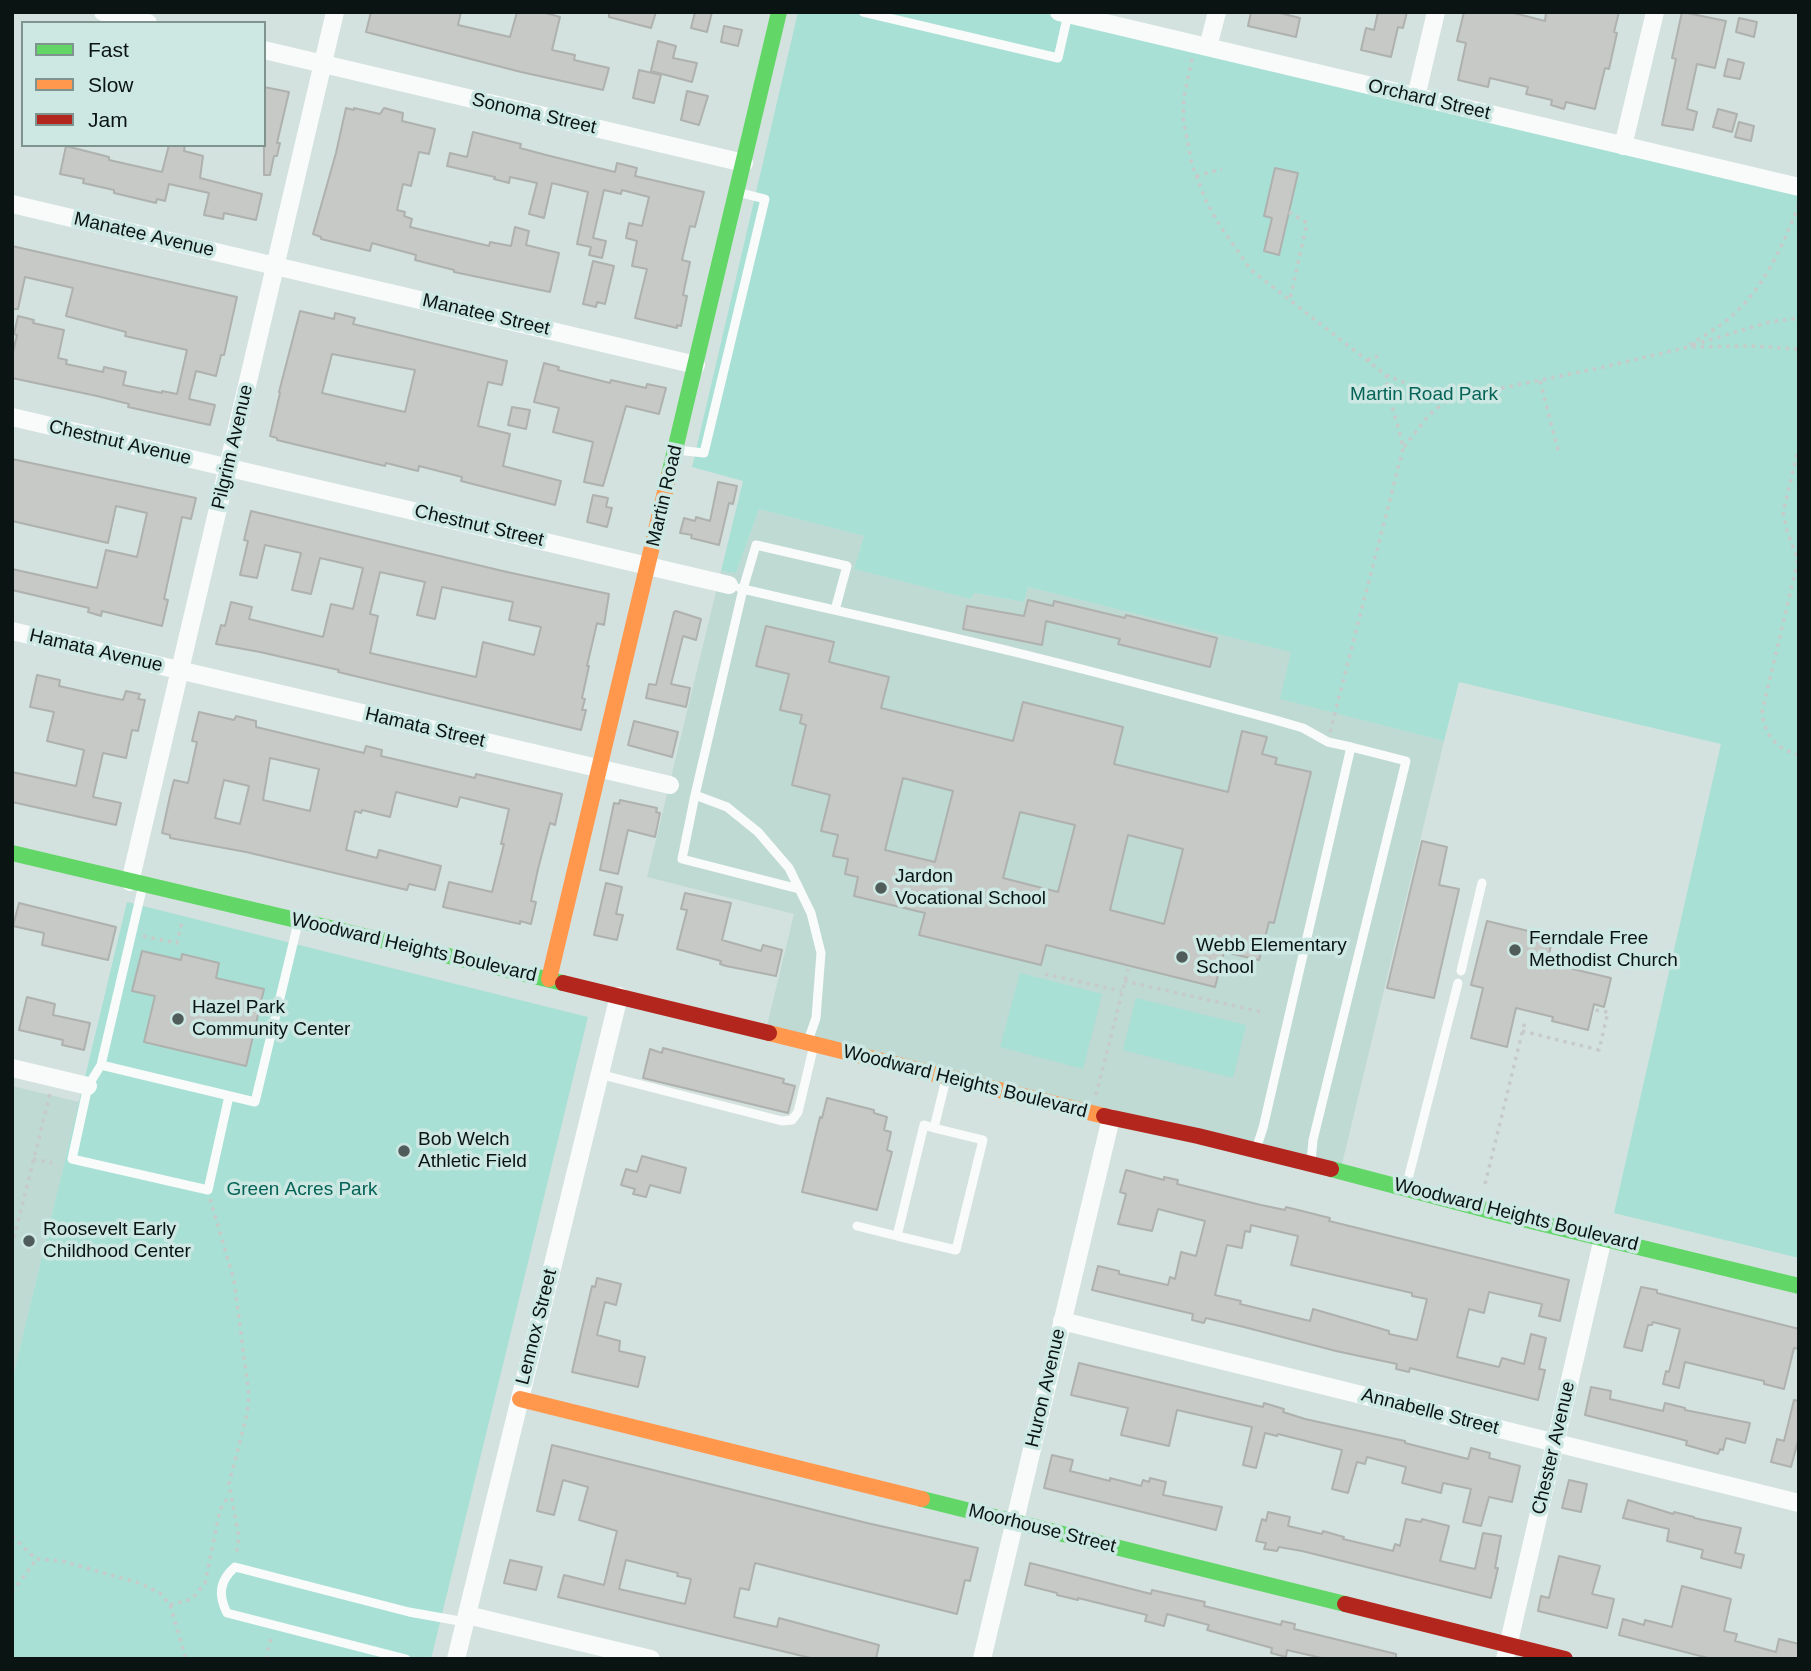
<!DOCTYPE html>
<style>
body{margin:0}
#map{position:relative;width:1811px;height:1671px;overflow:hidden;background:#d3e2de;font-family:Arial,sans-serif}
canvas{display:block}
.frame{position:absolute;inset:0;border:14px solid #0a1412;pointer-events:none}
.legend{position:absolute;left:21px;top:21px;width:245px;height:126px;box-sizing:border-box;background:#cde8e2;border:2px solid #7f938f;margin:0;padding:9px 12px;list-style:none;font-size:21px;color:#0a1412}
.legend li{display:flex;align-items:center;gap:14px;height:35px}
.legend b{width:35px;border:2px solid #7f938f}
</style>
<div id="map">
<canvas width="1811" height="1671"></canvas>
<div class="frame"></div>
<ul class="legend">
<li><b style="height:9px;background:#63d668"></b>Fast</li>
<li><b style="height:9px;background:#ff974d"></b>Slow</li>
<li><b style="height:9px;background:#b3261e"></b>Jam</li>
</ul>
</div>
<script>
const g = document.querySelector('canvas').getContext('2d');
g.lineJoin = 'round';
function fillPath(path, color) {
  g.fillStyle = color;
  g.fill(path, 'evenodd');
}
function trace(path, color, width, dash) {
  g.strokeStyle = color;
  g.lineWidth = width;
  g.lineCap = dash ? 'butt' : 'round';
  g.setLineDash(dash || []);
  g.stroke(path);
}
function drawText(font, color, halo, rows, align = 'center') {
  g.font = font + ' Arial,sans-serif';
  g.lineWidth = 7;
  g.setLineDash([]);
  g.textBaseline = 'middle';
  g.strokeStyle = halo;
  g.fillStyle = color;
  for (const [text, x, y, turn = 0] of rows) {
    g.save();
    g.translate(x, y);
    g.rotate((+turn || 0) * Math.PI / 180);
    g.textAlign = isNaN(turn) ? turn : align;
    if (halo) g.strokeText(text, 0, 0);
    g.fillText(text, 0, 0);
    g.restore();
  }
}
const built = new Path2D(`
 M759,509L864,536L854,569L972,599L973,593L1024,602L1028,587L1292,652L1281,699L1444,741L1341,1168L767,1026L794,914L647,877L721,571L736,573Z
 M12,1086L79,1102L12,1381Z`);
const green = new Path2D(`
 M798,12H1058L1799,188V1258L1614,1213L1721,744L1459,682L1444,741L1280,699L1291,652L1028,587L1024,602L974,593L971,599L854,569L864,536L759,509L736,573L721,571L743,481L692,467Z
 M127,902L588,1017L431,1659H12V1381Z
 M1020,973L1102,994L1083,1069L1000,1047Z
 M1136,998L1246,1025L1233,1078L1123,1050Z`);
const building = new Path2D(`
 M371,12H461L458,25L510,37L517,12H542L560,17L552,50L575,55L574,60L609,68L603,90L521,72L366,32Z
 M609,12H656L651,28L609,17Z
 M695,12H712L707,32L691,28Z
 M1251,12H1276L1300,18L1296,37L1248,26Z
 M1378,12H1407L1403,28L1398,27L1391,57L1361,50L1366,28L1374,30Z
 M1464,12H1510L1545,21L1546,12H1619L1614,32L1617,33L1609,69L1605,68L1595,109L1566,102L1564,109L1551,105L1552,100L1526,94L1528,87L1490,78L1488,87L1458,80L1466,43L1457,41Z
 M1682,12L1726,21L1715,68L1697,64L1687,109L1697,112L1693,130L1662,125L1676,59L1672,58Z
 M1739,18L1757,22L1754,37L1736,32Z
 M724,26L742,30L738,46L721,42Z
 M658,41L676,46L673,58L697,63L692,82L651,71Z
 M1728,59L1744,63L1740,79L1724,76Z
 M639,70L661,75L654,103L633,98Z
 M264,87L289,92L277,143H280L277,156H274L270,175H264Z
 M687,91L708,96L699,125L681,120Z
 M346,108L354,110V108L380,114L384,108L403,113L402,121L435,129L429,154L419,152L411,186L403,184L397,210L405,212L404,216L412,219L410,227L489,246L490,242L511,246L515,227L529,231L526,245L559,253L550,292L454,272V270L415,260L416,255L372,243L370,251L321,239V237L313,234L336,153Z
 M1718,109L1737,114L1732,132L1713,127Z
 M1739,122L1754,126L1751,141L1735,137Z
 M473,132L521,144L520,148L546,155L615,172L617,163L637,168L635,176L704,192L695,227L690,226L682,260L690,262L683,295L687,296L681,326L677,325V328L635,318L647,269L632,266L637,241L626,238L629,223L642,226L649,197L622,190L621,194L604,190L593,238L606,241L602,258L589,255L591,247L577,244L588,192L552,183L544,218L529,214L537,183L510,177L509,183L494,179L495,177L447,166L450,153L467,157Z
 M169,145H185L184,151L203,156L200,178L262,194L256,220L224,213L223,219L204,215L209,193L169,184L165,201L157,199L156,203L114,193V190L83,183L84,179L60,174L66,146L109,157V160L162,172Z
 M1275,168L1298,173L1279,255L1264,251L1272,218L1264,216Z
 M12,246L237,297L224,355H221L216,376L196,371L189,399L215,405L210,425L128,407L129,404L97,396L12,378V356L17,335L14,334L18,316L34,320L33,323L64,330L58,358L67,360L66,364L103,372L104,367L126,372L123,385L162,393V391L177,394L187,350L125,336L126,332L66,316L73,288L25,277L18,309H12Z
 M593,261L614,266L605,304L597,302L596,307L583,304Z
 M300,311L334,319L335,313L355,318L353,324L507,361L502,385L488,382L478,426L510,434L503,466L561,481L555,505L461,481L462,477L419,466L418,471L386,463L385,466L277,440V438L270,436L280,393L279,392ZM332,354L415,370L405,412L322,393Z
 M544,363L559,367L558,370L610,383L611,380L646,388L647,384L666,388L659,414L626,406L603,486L584,482L593,442L553,432L559,408L534,402Z
 M512,407L530,410L526,429L508,425Z
 M12,459L196,498L191,519L182,517L164,599L168,600L162,626L102,611L101,616L88,612L89,608L12,590V569L97,588L106,550L137,557L147,513L116,506L108,543L12,521Z
 M718,482L737,486L733,504L729,503L719,545L691,538L692,535L680,533L684,518L695,521L696,517L710,521Z
 M593,495L608,498L606,507L612,508L607,527L587,522Z
 M251,511L507,572L609,594L604,625L597,623L587,666H589L582,698L585,699L582,710H586L581,730L338,672L339,670L260,652L216,644L221,625L225,626L231,602L252,607L249,619L323,637L331,604L353,609L363,568L320,558L311,594L292,590L301,553L265,545L257,578L240,575L248,541L244,540ZM380,572L425,582L417,615L435,619L442,587L513,602L509,620L541,627L534,655L483,642L476,677L370,653L378,616L370,614Z
 M1028,600L1053,606L1054,601L1125,618L1126,615L1217,638L1210,667L1118,644L1120,639L1046,621L1042,645L963,629L967,606L1024,616Z
 M676,611L701,619L696,640L683,636L671,684L690,688L686,707L646,698L649,684L656,685L674,612Z
 M766,626L834,642L829,662L889,677L881,708L1013,741L1023,702L1123,727L1114,764L1228,792L1242,731L1267,737L1262,754L1277,758L1275,764L1311,772L1274,923L1269,922L1259,960L1224,952L1215,987L1046,945L1041,965L919,935L925,913L854,896L858,877L845,874L848,859L833,856L838,835L821,831L830,795L792,785L806,725L800,723L802,715L780,710L789,674L756,666ZM903,778L953,791L935,862L885,850ZM1020,812L1075,825L1058,892L1003,878ZM1128,835L1183,849L1164,924L1110,910Z
 M37,675L60,680L59,686L99,695L123,700L126,691L140,694L138,699L145,700L138,731L132,730L126,758L103,753L93,797L121,803L116,825L12,802V772L76,786L84,750L47,741L54,712L30,707Z
 M199,712L234,720L236,716L256,721V727L364,753L366,746L382,750L381,756L475,778L476,774L562,794L555,825L550,823L538,869L531,901L536,902L531,924L520,921V924L443,907L449,882L492,892L504,844H501L509,809L460,797L457,807L396,792L390,817L362,810L361,813L355,811L346,850L377,858L379,850L441,866L435,890L409,884L407,890L246,852L170,838V835L162,833L170,796L174,780L188,783L197,742L192,741ZM270,758L319,769L310,811L263,800ZM224,780L249,786L240,824L215,818Z
 M634,721L678,732L672,757L628,745Z
 M620,800L657,808L656,812L660,813L655,837L628,830L618,874L600,870L614,803L619,804Z
 M1422,841L1447,847L1439,885L1459,889L1434,998L1387,988Z
 M606,883L622,887L616,914L623,915L617,940L594,935Z
 M685,893L731,903L722,940L761,951L763,945L782,950L776,976L726,966L720,964L721,961L677,949L687,910L681,909Z
 M19,903L116,927L108,960L42,945L44,933L13,926Z
 M1487,921L1553,937L1547,963L1611,978L1604,1007L1594,1004L1588,1030L1552,1021L1553,1017L1516,1008L1507,1047L1471,1038L1483,988L1471,985Z
 M142,951L181,960L182,954L219,963L216,978L264,989L246,1066L144,1042L155,996L132,991Z
 M27,997L55,1004L53,1015L90,1023L84,1050L62,1045L63,1040L19,1030Z
 M663,1048L784,1079L783,1083L795,1086L788,1113L643,1078L650,1049L662,1053Z
 M827,1098L874,1110V1113L887,1117L884,1130L891,1132L887,1150L892,1152L877,1210L802,1192L820,1117L822,1118Z
 M642,1156L686,1168L680,1193L650,1185L646,1197L633,1194L635,1189L621,1185L626,1169L637,1172Z
 M1126,1170L1164,1180V1177L1178,1180L1177,1184L1261,1205L1285,1210L1286,1207L1330,1218L1329,1221L1569,1280L1560,1321L1539,1316L1542,1304L1489,1292L1484,1313L1469,1309L1457,1357L1499,1367L1502,1358L1524,1364L1531,1334L1546,1338L1539,1369L1545,1370L1538,1400L1410,1368L1409,1372L1396,1369L1397,1364L1336,1351L1244,1327L1206,1318L1204,1323L1192,1320L1193,1314L1092,1290L1098,1266L1119,1271V1274L1168,1285L1170,1277L1175,1279L1181,1252L1196,1256L1205,1221L1158,1209L1152,1231L1118,1224L1126,1194L1120,1192ZM1251,1225L1298,1236L1291,1265L1412,1293V1296L1427,1299L1417,1340L1389,1334V1331L1313,1309L1310,1321L1240,1304L1241,1301L1215,1295L1227,1245L1242,1248L1245,1231L1250,1232Z
 M597,1278L621,1284L616,1305L605,1302L597,1335L620,1341L619,1351L645,1357L638,1387L572,1372L592,1286L595,1287Z
 M1641,1287L1657,1290V1293L1799,1329V1349L1794,1348L1784,1389L1764,1384V1381L1685,1362L1679,1388L1663,1384L1666,1371L1669,1372L1680,1329L1653,1322L1652,1325H1648L1642,1351L1624,1347Z
 M1079,1363L1263,1407L1264,1403L1284,1409L1283,1412L1305,1419L1405,1441V1443L1468,1459L1471,1448L1490,1453L1489,1458L1520,1466L1512,1502L1489,1497L1481,1526L1463,1522L1471,1489L1443,1483L1441,1493L1402,1483L1406,1467L1367,1457L1365,1464L1357,1462L1348,1493L1332,1489L1342,1450L1278,1434L1277,1436L1265,1433L1256,1468L1243,1465L1252,1427L1177,1410L1169,1446L1121,1435L1128,1408L1071,1395Z
 M1591,1387L1611,1391L1610,1399L1663,1411L1665,1403L1685,1408V1410L1750,1423L1745,1443L1726,1438L1723,1450L1720,1449L1718,1454L1686,1445L1687,1441L1680,1439L1585,1415Z
 M1794,1400L1799,1401V1437L1791,1467L1771,1462L1777,1439L1784,1441Z
 M552,1445L867,1523L978,1548L970,1581L965,1580L957,1614L755,1563L749,1590L740,1588L734,1617L777,1627L779,1618L879,1645L876,1659H815L558,1597L564,1575L604,1585L617,1531L579,1520L588,1487L563,1480L554,1515L537,1511ZM626,1560L678,1573L677,1576L691,1579L685,1604L619,1589Z
 M1052,1455L1073,1460L1070,1471L1110,1481V1478L1141,1486L1143,1480L1149,1482L1150,1478L1166,1482L1163,1495L1222,1507L1216,1530L1044,1488Z
 M1569,1480L1587,1484L1581,1512L1562,1508Z
 M1628,1500L1673,1514L1674,1512L1694,1517V1518L1741,1528L1735,1553L1744,1555L1741,1568L1701,1558L1703,1550L1667,1541L1669,1529L1623,1518Z
 M1268,1512L1290,1517L1288,1526L1322,1534L1323,1531L1344,1537L1343,1539L1393,1551L1395,1544L1400,1546L1406,1519L1421,1522L1422,1519L1449,1526L1440,1561L1475,1569L1483,1533L1501,1536L1495,1568H1498L1491,1598L1302,1551L1279,1547L1277,1551L1264,1549L1266,1543L1256,1541L1262,1519L1266,1521Z
 M1559,1556L1600,1566L1592,1594L1614,1599L1607,1628L1538,1611L1541,1596L1549,1598Z
 M510,1560L542,1567L536,1590L504,1583Z
 M1030,1563L1151,1594L1152,1590L1205,1602L1204,1606L1281,1625L1282,1621L1295,1624L1294,1629L1396,1654V1659H1326L1287,1650L1286,1657L1271,1653L1272,1648L1207,1630L1209,1625L1167,1614L1164,1626L1145,1621L1147,1615L1078,1598V1600L1057,1595V1593L1025,1585Z
 M1682,1586L1731,1599L1724,1631L1737,1634L1735,1641L1776,1652L1779,1639L1799,1644V1659H1712L1619,1635L1623,1619L1644,1625L1645,1620L1672,1627Z`);
const path = new Path2D(`
 M1192,59L1184,97L1183,117L1192,165L1206,201L1220,226L1251,270L1386,375L1410,385L1434,391L1455,394L1478,393L1604,367L1688,347L1751,346L1799,349
 M1196,176L1222,169
 M1289,212L1307,223L1290,299
 M1690,345C1700,338 1712,331 1722,324C1761,295 1782,248 1799,204
 M1693,345L1769,322L1799,318
 M1368,361L1370,358L1381,356
 M1540,381L1559,454
 M1799,446L1783,512L1787,531L1798,560L1762,712C1764,734 1776,749 1799,755
 M1404,447L1428,416L1454,394
 M1330,732L1403,449C1399,424 1388,400 1386,375
 M143,936L177,943L182,922
 M1045,974L1121,991
 M1124,981L1262,1012
 M1522,1031L1599,1050L1608,1012L1595,1010
 M1096,1095L1128,969
 M33,1159L52,1163
 M1485,1184L1525,1021
 M210,1199L234,1280L249,1395L247,1414L229,1484L239,1537L236,1555
 M12,1246L50,1094
 M12,1536L36,1559L62,1561L139,1583L160,1593L170,1605L186,1659
 M12,1592L36,1560
 M170,1605L192,1599L205,1583L220,1510L229,1495
 M266,1659L271,1637`);
const lane = new Path2D(`
 M863,12L1058,58L1068,14
 M677,450L704,453L765,199L737,192
 M740,588L743,589L695,795L727,807L758,832L789,868L811,913L821,953L816,1018L808,1041
 M835,610L847,566L756,545L743,589C833,610 924,630 1014,652C1100,673 1186,696 1272,719L1303,728L1328,742L1351,747
 M695,795L682,859L799,889
 M143,885L101,1065L88,1086L72,1159L208,1190L229,1096
 M1461,971L1482,883
 M101,1065L255,1102L298,923
 M599,1074L782,1121L792,1120L798,1112L814,1045
 M934,1128L924,1125L897,1236L956,1250L983,1140L934,1128L946,1079
 M1256,1149L1263,1128L1351,747L1406,761L1313,1140L1311,1162
 M1406,1187L1458,983
 M857,1226L897,1236
 M406,1659L227,1613C218,1595 219,1581 235,1567L409,1612L465,1622`);
const street = new Path2D(`
 M103,12L148,23
 M1059,12L1799,187
 M1208,47L1217,12
 M264,50L744,163
 M1416,97L1436,12
 M1623,146L1655,12
 M12,204L696,365
 M12,417L729,585
 M12,631L670,785
 M130,882L335,12
 M12,1068L88,1086
 M1062,1321L1799,1503
 M467,1615L651,1659
 M456,1659L619,996
 M982,1659L1111,1118
 M1505,1659L1603,1238`);
const fast = new Path2D(`
 M669,475L779,12
 M12,853L563,983
 M1331,1169L1498,1213L1799,1286
 M922,1499L1345,1604`);
const slow = new Path2D(`
 M549,979L669,475
 M769,1033L1104,1116
 M520,1399L922,1499`);
const jam = new Path2D(`
 M563,983L769,1033
 M1104,1116L1198,1136L1331,1169
 M1345,1604L1565,1659`);
const markers = [
 [881,888,7,"#505c59"],
 [1515,950,7,"#505c59"],
 [1182,957,7,"#505c59"],
 [178,1019,7,"#505c59"],
 [404,1151,7,"#505c59"],
 [29,1241,7,"#505c59"]
];
const streetNames = [
 ["Orchard Street",1429,100,13],
 ["Sonoma Street",534,114,13],
 ["Manatee Avenue",144,235,13],
 ["Manatee Street",486,315,13],
 ["Chestnut Avenue",120,443,13],
 ["Pilgrim Avenue",233,447,-77],
 ["Martin Road",665,496,-77],
 ["Chestnut Street",479,526,13],
 ["Hamata Avenue",96,651,13],
 ["Hamata Street",425,728,13],
 ["Woodward Heights Boulevard",414,948,13],
 ["Woodward Heights Boulevard",965,1082,14],
 ["Woodward Heights Boulevard",1516,1215,14],
 ["Lennox Street",537,1327,-76],
 ["Huron Avenue",1046,1388,-77],
 ["Annabelle Street",1430,1412,14],
 ["Chester Avenue",1554,1448,-77],
 ["Moorhouse Street",1042,1529,14]
];
const parkNames = [
 ["Martin Road Park",1424,395],
 ["Green Acres Park",302,1190]
];
const poiNames = [
 ["Jardon",895,877],
 ["Vocational School",895,899],
 ["Ferndale Free",1529,939],
 ["Methodist Church",1529,961],
 ["Webb Elementary",1196,946],
 ["School",1196,968],
 ["Hazel Park",192,1008],
 ["Community Center",192,1030],
 ["Bob Welch",418,1140],
 ["Athletic Field",418,1162],
 ["Roosevelt Early",43,1230],
 ["Childhood Center",43,1252]
];
fillPath(built, '#bfd9d3');
fillPath(green, '#a8e0d5');
fillPath(building, '#c6c9c5');
trace(building, '#aeb1ae', 2);
trace(path, '#c6cbca', 3.5, [3.5, 5]);
trace(lane, '#f8fbfa', 9);
trace(street, '#f8fbfa', 18);
trace(fast, '#63d668', 16);
trace(slow, '#ff974d', 16);
trace(jam, '#b3261e', 16);
for (const [x, y, r, color] of markers) {
  const dot = new Path2D();
  dot.arc(x, y, r, 0, 2 * Math.PI);
  g.fillStyle = color;
  g.fill(dot);
  trace(dot, '#cde8e2', 2.5);
}
drawText('19px', '#0a1412', '#cde8e2', streetNames);
drawText('19px', '#066357', '#cde8e2', parkNames);
drawText('19px', '#0a1412', '#cde8e2', poiNames, 'left');
</script>
